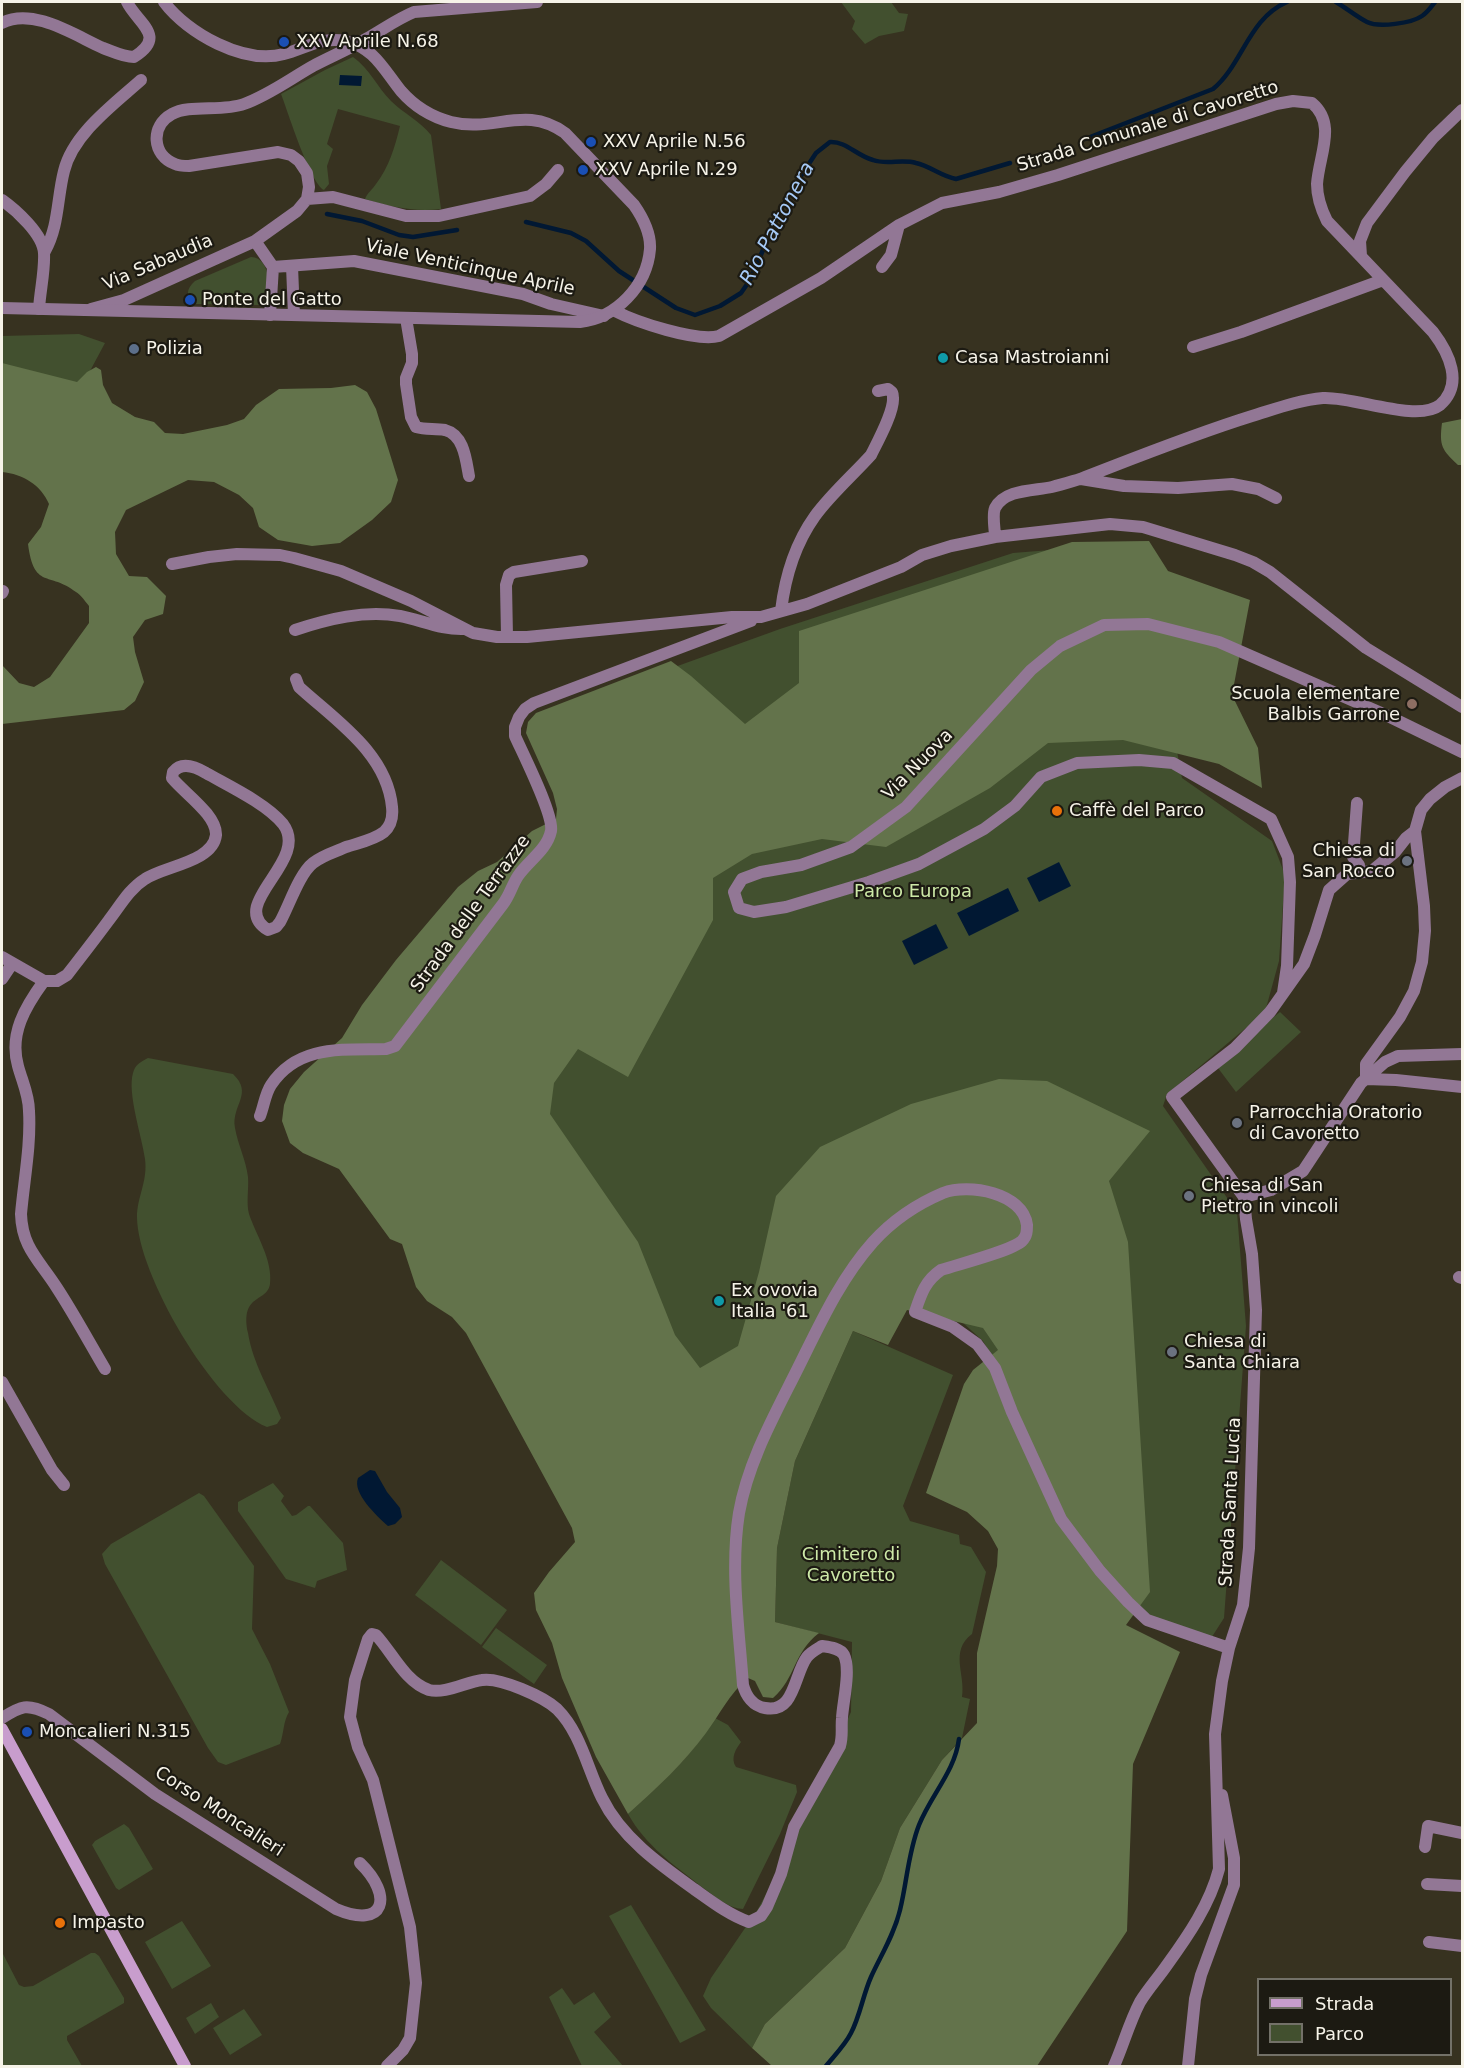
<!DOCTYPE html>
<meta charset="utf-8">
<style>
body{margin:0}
#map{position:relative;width:1464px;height:2068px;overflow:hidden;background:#373220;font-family:"DejaVu Sans",sans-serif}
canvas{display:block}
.frame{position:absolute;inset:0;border:3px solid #f6f3e8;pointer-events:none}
.legend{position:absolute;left:1257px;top:1978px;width:195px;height:78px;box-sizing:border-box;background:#1c1a12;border:2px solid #737168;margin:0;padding:8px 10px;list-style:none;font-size:18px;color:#f6f3e8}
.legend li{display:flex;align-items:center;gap:12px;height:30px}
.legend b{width:30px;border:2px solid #737168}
</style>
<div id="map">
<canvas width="1464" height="2068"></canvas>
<div class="frame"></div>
<ul class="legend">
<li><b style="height:8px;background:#c89dcd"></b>Strada</li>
<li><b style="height:16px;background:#42502f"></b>Parco</li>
</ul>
</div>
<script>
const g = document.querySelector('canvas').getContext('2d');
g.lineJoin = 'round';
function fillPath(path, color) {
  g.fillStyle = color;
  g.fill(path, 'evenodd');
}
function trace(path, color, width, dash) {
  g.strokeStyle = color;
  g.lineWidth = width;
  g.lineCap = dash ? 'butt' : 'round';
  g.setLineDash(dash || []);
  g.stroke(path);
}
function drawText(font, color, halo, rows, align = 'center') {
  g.font = font + ' "DejaVu Sans",sans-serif';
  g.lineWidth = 4.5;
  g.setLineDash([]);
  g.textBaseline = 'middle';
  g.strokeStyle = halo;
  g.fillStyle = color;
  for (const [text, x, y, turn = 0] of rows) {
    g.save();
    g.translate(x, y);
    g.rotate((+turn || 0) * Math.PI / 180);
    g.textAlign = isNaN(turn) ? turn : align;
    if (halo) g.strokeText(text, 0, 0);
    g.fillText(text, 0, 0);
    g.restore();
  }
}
const green = new Path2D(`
 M841,2H891L899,13L908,14L904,31L879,36L865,44L852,29L855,21Z
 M353,57C370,69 377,87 391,101C403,113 420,121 431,135L441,209C414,212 390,207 365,199C368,192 372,190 376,184C389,167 395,147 400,126L338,109L327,144L333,149L327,166L329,184L324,190C310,183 288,112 281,94L325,70Z
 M251,257C272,258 272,293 260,305L195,304C185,297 186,289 195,281Z
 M79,334L105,343L90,371L79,386L2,366V336Z
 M1138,543L1182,778L1272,841L1285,875L1279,961L1265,1012L1167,1094L1163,1106L1237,1212L1246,1326L1224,1618L1208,1643L1138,1612L983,1341L951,1312L952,1181L715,1509L441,1278L563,821L542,715L780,629L1013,553Z
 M1280,1012L1301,1032L1236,1092L1215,1064Z
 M148,1058L233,1074C254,1094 231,1105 235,1128C238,1145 246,1160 248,1177C249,1189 246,1202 249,1214C256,1235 273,1260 270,1284C267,1303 240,1293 248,1333C253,1364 270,1390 281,1418L277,1424L267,1427C214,1406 137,1273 137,1217C137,1197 148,1181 145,1159C142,1137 127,1093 133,1073C135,1065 140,1062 148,1058Z
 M853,1331L953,1375L903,1506L910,1521L959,1535L960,1544L971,1547L986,1572L972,1634C949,1651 966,1675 962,1697L970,1699L962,1738L942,1760L900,1828L881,1881L845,1948L765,2024L752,2048L711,2008L703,1996L711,1978L758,1909L774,1879L851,1712L852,1642L775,1622L777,1548L795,1461Z
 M273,1483L284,1496L281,1501L292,1516L296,1515L308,1506H310L343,1543L347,1570L317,1581L315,1588L286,1579L238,1511V1502Z
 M199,1493L204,1496L254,1566L252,1629L270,1664L289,1712C283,1722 284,1733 280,1744L226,1765L218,1762L208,1748L105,1564L102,1554L111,1544Z
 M441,1560L507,1610L481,1645L415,1595Z
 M496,1628L547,1665L534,1684L482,1647Z
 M715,1718L728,1725L741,1742C736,1749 730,1758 736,1767L796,1785L797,1792L780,1834L743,1909C727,1908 715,1896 702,1887C674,1865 646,1846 628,1814C660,1785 693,1755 715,1718Z
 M124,1824L129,1828L153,1869L119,1890L116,1888L92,1845L95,1841Z
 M631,1905L706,2030L680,2043L609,1916Z
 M182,1921L211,1966L172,1989L145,1942Z
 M2,1952L19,1985L24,1987L33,1986L91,1953H95L99,1956L124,1998V2003L67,2036V2040L82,2066H2Z
 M562,1988L574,2005L594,1992L611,2017L594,2032L623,2066H582L549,1997Z
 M211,2003L219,2017L195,2034L186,2018Z
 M244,2009L262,2035L230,2055L213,2028Z`);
const forest = new Path2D(`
 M2,363L77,382L87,372L96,367L101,370L103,385L112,403L135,417L154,422L165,433L183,434L227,425L244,419L256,405L279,389L331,388L355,385L367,392L376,409L398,480L391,502L372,520L340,543L312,546L278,540L259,527L253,508L239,495L214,482L188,480L126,510L115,532L116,554L129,576L147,577L166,596L163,614L145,620L133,637L135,652L144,682L135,701L124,710L2,724V665L19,683L34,687L50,677L89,623V606C85,601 81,595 76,592C49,571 34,590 28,544L41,527L49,504C41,485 23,474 2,472Z
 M1462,419V465H1458C1442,450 1439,446 1442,423Z
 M1149,541L1168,571L1250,600L1232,695L1258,748L1262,788L1219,764L1123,740L1048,743L990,788L886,847L822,839L752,854L713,878V920L628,1077L578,1049L554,1083L550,1114L638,1242L675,1335L700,1368L738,1346L759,1272L776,1196L820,1147L911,1104L999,1079L1047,1081L1150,1131L1109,1181L1128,1242L1150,1592L1126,1625L1180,1652L1133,1764L1127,1931L1037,2066H772L752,2048L765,2024L845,1948L881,1881L900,1828L942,1760L977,1723V1653L997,1566L998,1549L988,1531L967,1512L926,1493L964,1384L973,1370L998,1350L983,1328L907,1310L888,1345L853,1331L795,1461L777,1548L775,1622L819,1633C793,1653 796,1678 773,1698L763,1697L755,1681L748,1678C729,1694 720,1714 706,1733C684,1763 656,1789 628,1814L596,1757L562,1678L552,1643L536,1610L534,1593L549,1572L575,1542L572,1528L466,1333L452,1317L427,1301L416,1287L402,1244L390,1239L339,1169L303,1153L290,1143L282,1121L284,1105L290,1089L304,1072L342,1038L362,1005L396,960L458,887L478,871L497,862L532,831L556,819L557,809L553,793L526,733L528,722L536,713L671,661L691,676L745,724L799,683V631L1072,542Z`);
const water = new Path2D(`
 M340,75L362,76L361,86L339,85Z
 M1059,862L1071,886L1039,902L1027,878Z
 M1008,888L1019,911L969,936L957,913Z
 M936,924L948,948L914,965L902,941Z
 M370,1470L375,1471L387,1492L400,1508L402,1517L395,1524L388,1526C377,1516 352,1493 358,1478Z`);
const stream = new Path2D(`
 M1336,2C1346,8 1357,17 1367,22C1379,28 1412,23 1422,16C1428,12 1431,7 1435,2
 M1085,139L1213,89C1243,64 1248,19 1287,2
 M327,214L362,221L399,235L413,237L457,230
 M526,222L571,233L586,241L619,271L676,308L695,315L720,306L741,293L750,280L779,213L793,188L816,153L830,142C846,141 857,156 873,160C886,165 902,159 916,163C930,166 941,176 956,179L1010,163
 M826,2066C834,2056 845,2045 851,2033C860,2016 863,1995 871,1977C881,1955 894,1935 900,1910C907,1882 908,1853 919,1825C931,1795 955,1771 959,1739`);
const minor = new Path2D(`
 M2,23C33,7 74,35 103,48C114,52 123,57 134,57C168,36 137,23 127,2
 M307,199L333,197L406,216H439L530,196L546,184L558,170
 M2,200C16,210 43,234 44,253C45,271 40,291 39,309
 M255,241L273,267L270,315
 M45,251C59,226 57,198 64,171C73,134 113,105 141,80
 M1361,256L1360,241L1367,223L1405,172L1433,138L1462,110
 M292,266L294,315
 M273,267L354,261L523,294L551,304L604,316
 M882,267L891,255L899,225
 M91,309L124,300L255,241L297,211L307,199L309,187L307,173L299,161L291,155L278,152L189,166C184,166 179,166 175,164C152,155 150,126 172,114C189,104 223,112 244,104C269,95 290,79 313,66C330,57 349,49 366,39C382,30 397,19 414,12L537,2
 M615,311C636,322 696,342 719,336L821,278L899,225L942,203L999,192L1058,175L1276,104L1293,101L1312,103C1337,124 1319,155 1317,184C1317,197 1321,209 1327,221L1433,332C1449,353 1464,384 1440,405C1417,423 1353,396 1323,398C1299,400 1275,409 1252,416C1194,434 1137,457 1080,479C1070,482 1061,485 1052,487C1034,491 1005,489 995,508C992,515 995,529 995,537L1110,524L1143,527L1235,555L1253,562L1270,572L1366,648L1462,707
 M406,318L412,354V363L406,378V384L411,417L416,427C426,430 435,428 445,430C464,435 466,460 469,476
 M1193,347L1241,332L1383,280
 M1081,479L1124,486L1178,488L1232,484L1258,489L1276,498
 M172,564L209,557L237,554L280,555L294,558L341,571L411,601L473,633L497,637H527L732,617H761L807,604L901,567L922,555L951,546L995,537
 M2,593L3,591
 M781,611C785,577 795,544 815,516C831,494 853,475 871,455C878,441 894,412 893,398C893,392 892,392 888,389L878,391
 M295,630C328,619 364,610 400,616C421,620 442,630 464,629
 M507,636L506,585L509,575L514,572L582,561
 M1415,831L1424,906L1425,931L1422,962L1414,991L1400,1017L1366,1064V1079L1396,1080L1462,1087
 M1348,874L1359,865L1353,857L1357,803
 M2,957L44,981H57L67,975C81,957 95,939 109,920C120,906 129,889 145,879C164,866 213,862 216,835C217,815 184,793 172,778L173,772C182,761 196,767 206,773C229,786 267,804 283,824C311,861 226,904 268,930L276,927L280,922C289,906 299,874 313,863C323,855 335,852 346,847C358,843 374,840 384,832C392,825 393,816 392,807C387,753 335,720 299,687L296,679
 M2,979L12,964
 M44,981C25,1007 9,1034 18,1066C22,1081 29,1095 29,1111C31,1145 24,1180 21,1214C22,1248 40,1261 57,1288C74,1314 89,1342 105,1369
 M1283,993L1287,966L1290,882L1288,857L1271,819L1173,763L1139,760L1077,763L1041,777L1015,806L984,829L919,864L869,882L786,907L754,912L739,908L734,892L742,879L761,872L801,865L851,847L906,807L1031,670L1060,646L1104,625L1148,624L1219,642L1388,716L1462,752
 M260,1116C264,1106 265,1094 271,1085C298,1044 344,1050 386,1049L395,1046L503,904C510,895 512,885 518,876C528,861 547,850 551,831C554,815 523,754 515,736V727L519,717L525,709L534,703L751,621
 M1244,1197L1172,1097L1235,1048L1270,1012L1304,964L1315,935L1329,890L1347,874L1372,871L1395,852L1406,838L1415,831L1421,810L1430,799L1445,787L1462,778
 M1244,1197L1271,1190L1303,1171L1361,1083L1385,1062L1398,1056L1462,1054
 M1459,1277L1462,1278
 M2,1382L52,1470L64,1485
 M2,1718C21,1706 27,1703 49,1714L155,1794L336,1909C385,1930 394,1896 360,1863
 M1425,1847L1428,1826L1462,1833
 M1427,1884L1462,1886
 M1429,1942L1462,1946
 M387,2066L403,2050L410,2038L416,1983L410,1927L373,1780L358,1747L350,1717L355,1680L368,1639L372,1634L376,1635C392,1652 405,1682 429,1690C445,1694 466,1682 482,1680C500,1677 544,1697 557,1709C581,1733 587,1768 602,1798C621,1837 659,1864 694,1889C711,1901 729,1915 749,1922L761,1916L767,1907L781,1874L794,1827L840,1746C843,1736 841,1728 842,1718C843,1701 851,1670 844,1655C840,1648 829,1647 822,1646C817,1649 811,1652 807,1657C794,1674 795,1714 765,1708C753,1706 746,1696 743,1685C739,1629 730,1569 739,1513C748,1462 774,1416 797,1370C819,1326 840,1279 873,1242C893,1220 917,1204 943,1193C969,1183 1023,1193 1027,1225C1027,1231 1027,1236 1022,1241C1011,1251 959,1264 941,1270C925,1281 921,1294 915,1312L953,1327L977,1344L995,1368L1012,1412L1061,1519L1100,1571L1128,1602L1147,1620L1229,1648
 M1114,2066C1123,2046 1129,2023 1140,2002C1148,1989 1158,1978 1167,1965C1188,1936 1210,1904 1219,1869L1215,1734L1222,1681L1229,1648L1243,1605L1249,1548L1256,1310L1252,1254L1246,1219L1244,1197
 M1188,2066L1195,1999L1201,1975L1234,1885V1858L1222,1795`);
const tertiary = new Path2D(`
 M2,308L580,322C616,318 647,286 650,249C651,233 643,218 634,205L565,133C525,104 494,133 451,122C432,117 414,106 401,91C384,70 374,47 345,41C323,36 304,49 284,54C244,65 187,33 164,2`);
const secondary = new Path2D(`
 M2,1729L185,2066`);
const markers = [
 [284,42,6,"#1a4fb4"],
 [591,142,6,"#1a4fb4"],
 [583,170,6,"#1a4fb4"],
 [190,300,6,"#1a4fb4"],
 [134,349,6,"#5c6f8a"],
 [943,358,6,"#0f9aa8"],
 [1412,704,6,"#8d6e63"],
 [1057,811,6,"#e8710a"],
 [1407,861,6,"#6b7280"],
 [1237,1123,6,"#6b7280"],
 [1189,1196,6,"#6b7280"],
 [719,1301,6,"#0f9aa8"],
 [1172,1352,6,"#6b7280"],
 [27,1732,6,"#1a4fb4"],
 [60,1923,6,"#e8710a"]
];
const poiNames = [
 ["XXV Aprile N.68",296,42],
 ["XXV Aprile N.56",603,142],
 ["XXV Aprile N.29",595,170],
 ["Ponte del Gatto",202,300],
 ["Polizia",146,349],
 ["Casa Mastroianni",955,358],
 ["Scuola elementare",1400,694,"right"],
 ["Balbis Garrone",1400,715,"right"],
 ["Caffè del Parco",1069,811],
 ["Chiesa di",1395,851,"right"],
 ["San Rocco",1395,872,"right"],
 ["Parrocchia Oratorio",1249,1113],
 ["di Cavoretto",1249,1134],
 ["Chiesa di San",1201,1186],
 ["Pietro in vincoli",1201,1207],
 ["Ex ovovia",731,1291],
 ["Italia '61",731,1312],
 ["Chiesa di",1184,1342],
 ["Santa Chiara",1184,1363],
 ["Moncalieri N.315",39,1732],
 ["Impasto",72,1923]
];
const streetNames = [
 ["Strada Comunale di Cavoretto",1148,127,-17],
 ["Via Sabaudia",158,263,-23],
 ["Viale Venticinque Aprile",470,268,12],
 ["Via Nuova",918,765,-45],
 ["Strada delle Terrazze",471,914,-54],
 ["Strada Santa Lucia",1231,1502,-87],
 ["Corso Moncalieri",219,1812,33]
];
const parkNames = [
 ["Parco Europa",913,892],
 ["Cimitero di",851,1555],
 ["Cavoretto",851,1576]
];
const waterNames = [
 ["Rio Pattonera",778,224,-62]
];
fillPath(green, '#42502f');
fillPath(forest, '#63734b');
fillPath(water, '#011833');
trace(stream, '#011833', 4.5);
trace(minor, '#927795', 12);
trace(tertiary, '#927795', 12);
trace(secondary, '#c89dcd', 12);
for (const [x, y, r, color] of markers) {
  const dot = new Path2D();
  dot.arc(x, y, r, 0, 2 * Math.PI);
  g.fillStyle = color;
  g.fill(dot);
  trace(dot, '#1c1a12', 2);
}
drawText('18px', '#f6f3e8', '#1c1a12', poiNames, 'left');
drawText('18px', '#f6f3e8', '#1c1a12', streetNames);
drawText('18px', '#cde9a7', '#1c1a12', parkNames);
drawText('italic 20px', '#a6caf7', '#1c1a12', waterNames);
</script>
